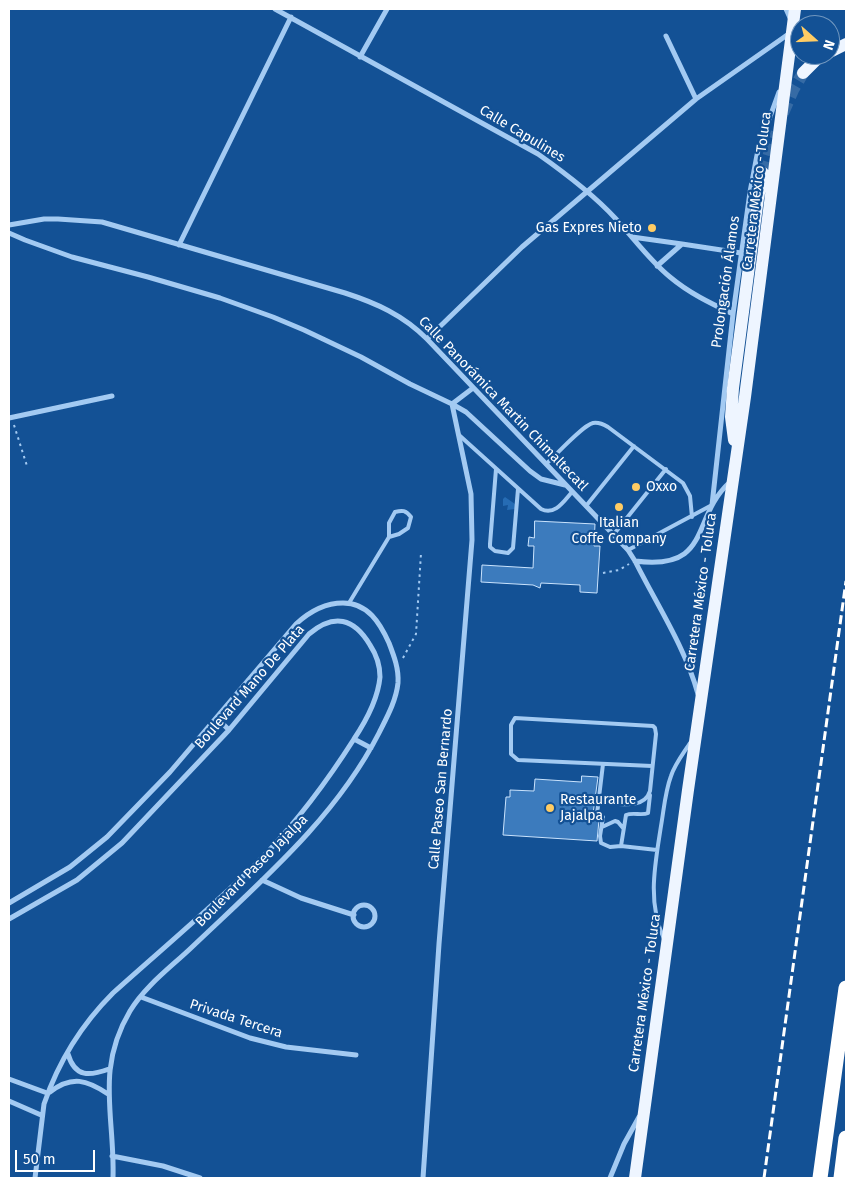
<!DOCTYPE html>
<meta charset="utf-8">
<style>
body{margin:0}
#map{position:relative;width:855px;height:1187px;overflow:hidden;background:#135195;font-family:"Fira Sans",sans-serif}
canvas{display:block}
.frame{position:absolute;inset:0;border:10px solid #fff;pointer-events:none}
.north{position:absolute;left:790px;top:15px;width:50px;height:50px;box-sizing:border-box;background:#135195;border:1px solid #7197bf;border-radius:50%;rotate:110deg;font-size:14px;font-weight:700;line-height:20px;text-align:center;color:#fff}
.north::after{content:'';display:block;margin:auto;width:18px;height:22px;background:#ffcc64;clip-path:polygon(50% 0,100% 100%,50% 72%,0 100%)}
.scale{position:absolute;left:15px;top:1150px;width:80px;height:22px;box-sizing:border-box;border:2px solid #fff;border-top:0;padding-left:6px;font-size:15px;line-height:18px;white-space:nowrap;color:#fff;-webkit-text-stroke:4px #135195;paint-order:stroke}
</style>
<div id="map">
<canvas width="855" height="1187"></canvas>
<div class="frame"></div>
<div class="north">N</div>
<div class="scale">50 m</div>
</div>
<script>
const g = document.querySelector('canvas').getContext('2d');
g.lineJoin = 'round';
function fillPath(path, color) {
  g.fillStyle = color;
  g.fill(path, 'evenodd');
}
function trace(path, color, width, dash) {
  g.strokeStyle = color;
  g.lineWidth = width;
  g.lineCap = dash ? 'butt' : 'round';
  g.setLineDash(dash || []);
  g.stroke(path);
}
function drawText(font, color, halo, rows, align = 'center') {
  g.font = font + ' "Fira Sans",sans-serif';
  g.lineWidth = 4.5;
  g.setLineDash([]);
  g.textBaseline = 'middle';
  g.strokeStyle = halo;
  g.fillStyle = color;
  for (const [text, x, y, turn = 0] of rows) {
    g.save();
    g.translate(x, y);
    g.rotate((+turn || 0) * Math.PI / 180);
    g.textAlign = isNaN(turn) ? turn : align;
    if (halo) g.strokeText(text, 0, 0);
    g.fillText(text, 0, 0);
    g.restore();
  }
}
const green = new Path2D(`
 M505,497L515,504V509L507,510L508,505L503,506V499Z`);
const building = new Path2D(`
 M535,521L595,524L594,546H600L597,593L580,592V585L541,583L540,588L533,585L481,582L482,565L533,568L534,546H528L529,537L534,538Z
 M582,776L598,777L593,814L595,819L599,820L597,841L503,835L506,797H510V790L534,791L535,779L581,782Z`);
const primaryTunnel = new Path2D(`
 M783,113L793,90L803,73
 M763,173L776,132`);
const path = new Path2D(`
 M14,425L27,466
 M603,573L619,570L629,564
 M403,658L416,634L421,553`);
const lane = new Path2D(`
 M459,435L541,509C555,516 564,501 572,492
 M546,464C555,456 583,425 593,423C599,422 603,424 608,427L683,483L690,496L692,517
 M496,469L490,544V547L495,551L508,553L513,548L518,489
 M586,506L634,446
 M614,534L666,469
 M628,550L712,505
 M349,603L389,537V523L395,512C402,510 406,510 411,517L408,528L399,534L389,537
 M603,764L597,814L603,817L600,836L601,843L610,847L621,846L657,850
 M599,802C616,803 644,811 650,791L656,734L655,728L653,726L515,718L511,725V754L518,760L652,766
 M602,827L615,821L618,822L623,828
 M621,846L626,815C633,812 642,816 648,813L650,795
 M664,939C647,902 655,865 661,826C664,809 665,792 671,776C675,764 683,754 690,743`);
const street = new Path2D(`
 M275,9L538,154C565,173 592,193 615,218C633,237 649,260 670,277C689,293 710,303 733,314
 M786,9L791,20
 M360,57L387,9
 M696,99L790,33
 M9,225L44,219H58L102,222L345,293C376,303 403,315 427,339L628,550L635,561C657,605 685,647 698,694
 M9,233L25,240L72,257L148,277L220,298L273,317L304,330L361,357L410,384L452,404L466,412L530,471L541,479L565,485
 M632,237L682,244
 M179,245L291,17
 M657,266L682,244L741,253
 M427,339L522,247L696,99L666,36
 M9,418L112,396
 M712,505L733,314L750,192L758,150L779,92
 M635,561C713,571 690,518 730,482
 M217,718L229,730
 M354,739L371,748
 M262,880L301,898L354,915
 M9,903L70,867L107,837L170,772L296,624C309,612 325,603 343,603C368,603 380,623 389,643C394,656 399,669 398,683C396,701 387,717 379,733C335,819 260,882 191,948C171,967 145,986 130,1011C95,1070 115,1116 113,1178
 M353 916a11 11 0 1 1 22 0a11 11 0 1 1-22 0Z
 M9,919L77,880L122,843L229,730L309,634C334,613 354,618 370,645C376,654 380,666 380,677C378,699 366,721 354,739C328,780 297,821 264,856C216,904 163,948 113,993C82,1024 58,1063 44,1104L35,1178
 M141,997L250,1038L286,1047L356,1055
 M68,1054C75,1078 90,1076 109,1069
 M9,1079L47,1093
 M50,1092C72,1075 87,1080 108,1094
 M9,1101L41,1115
 M112,1156L163,1166L200,1178
 M423,1178L439,944L472,540L471,494L452,404L473,388
 M610,1178L624,1144L639,1117`);
const primary = new Path2D(`
 M830,52L846,44
 M803,73L817,59L824,55
 M734,440L731,417L733,388L758,198L763,173
 M635,1178L688,790L745,397L795,9`);
const highway = new Path2D(`
 M820,1178L846,988
 M841,1178L846,1138`);
const rail = new Path2D(`
 M764,1178L846,581`);
const markers = [
 [652,228,5,"#ffcc64"],
 [636,487,5,"#ffcc64"],
 [619,507,5,"#ffcc64"],
 [550,808,5,"#ffcc64"]
];
const streetNames = [
 ["Calle Capulines",522,134,31],
 ["Carretera México - Toluca",757,191,-83],
 ["Prolongación Álamos",726,282,-82],
 ["Calle Panorámica Martin Chimaltecatl",503,404,46],
 ["Carretera México - Toluca",701,592,-82],
 ["Boulevard Mano De Plata",250,687,-49],
 ["Calle Paseo San Bernardo",441,789,-85],
 ["Boulevard Paseo Jajalpa",252,871,-45],
 ["Carretera México - Toluca",645,993,-82],
 ["Privada Tercera",236,1019,18]
];
const poiNames = [
 ["Gas Expres Nieto",642,228,"right"],
 ["Oxxo",646,487],
 ["Italian",619,523,"center"],
 ["Coffe Company",619,539,"center"],
 ["Restaurante",560,800],
 ["Jajalpa",560,816]
];
fillPath(green, '#266cb4');
fillPath(building, '#3c7bbd');
trace(building, '#cae3fd', 1);
trace(primaryTunnel, '#366ba5', 12, [12, 6]);
trace(path, '#a3caf2', 2, [2.5, 4]);
trace(lane, '#a3caf2', 4);
trace(street, '#a3caf2', 5);
trace(primary, '#eef5ff', 12);
trace(highway, '#fff', 15);
trace(rail, '#fff', 3, [9, 4]);
for (const [x, y, r, color] of markers) {
  const dot = new Path2D();
  dot.arc(x, y, r, 0, 2 * Math.PI);
  g.fillStyle = color;
  g.fill(dot);
  trace(dot, '#135195', 2);
}
drawText('14px', '#fff', '#135195', streetNames);
drawText('14px', '#fff', '#135195', poiNames, 'left');
</script>
